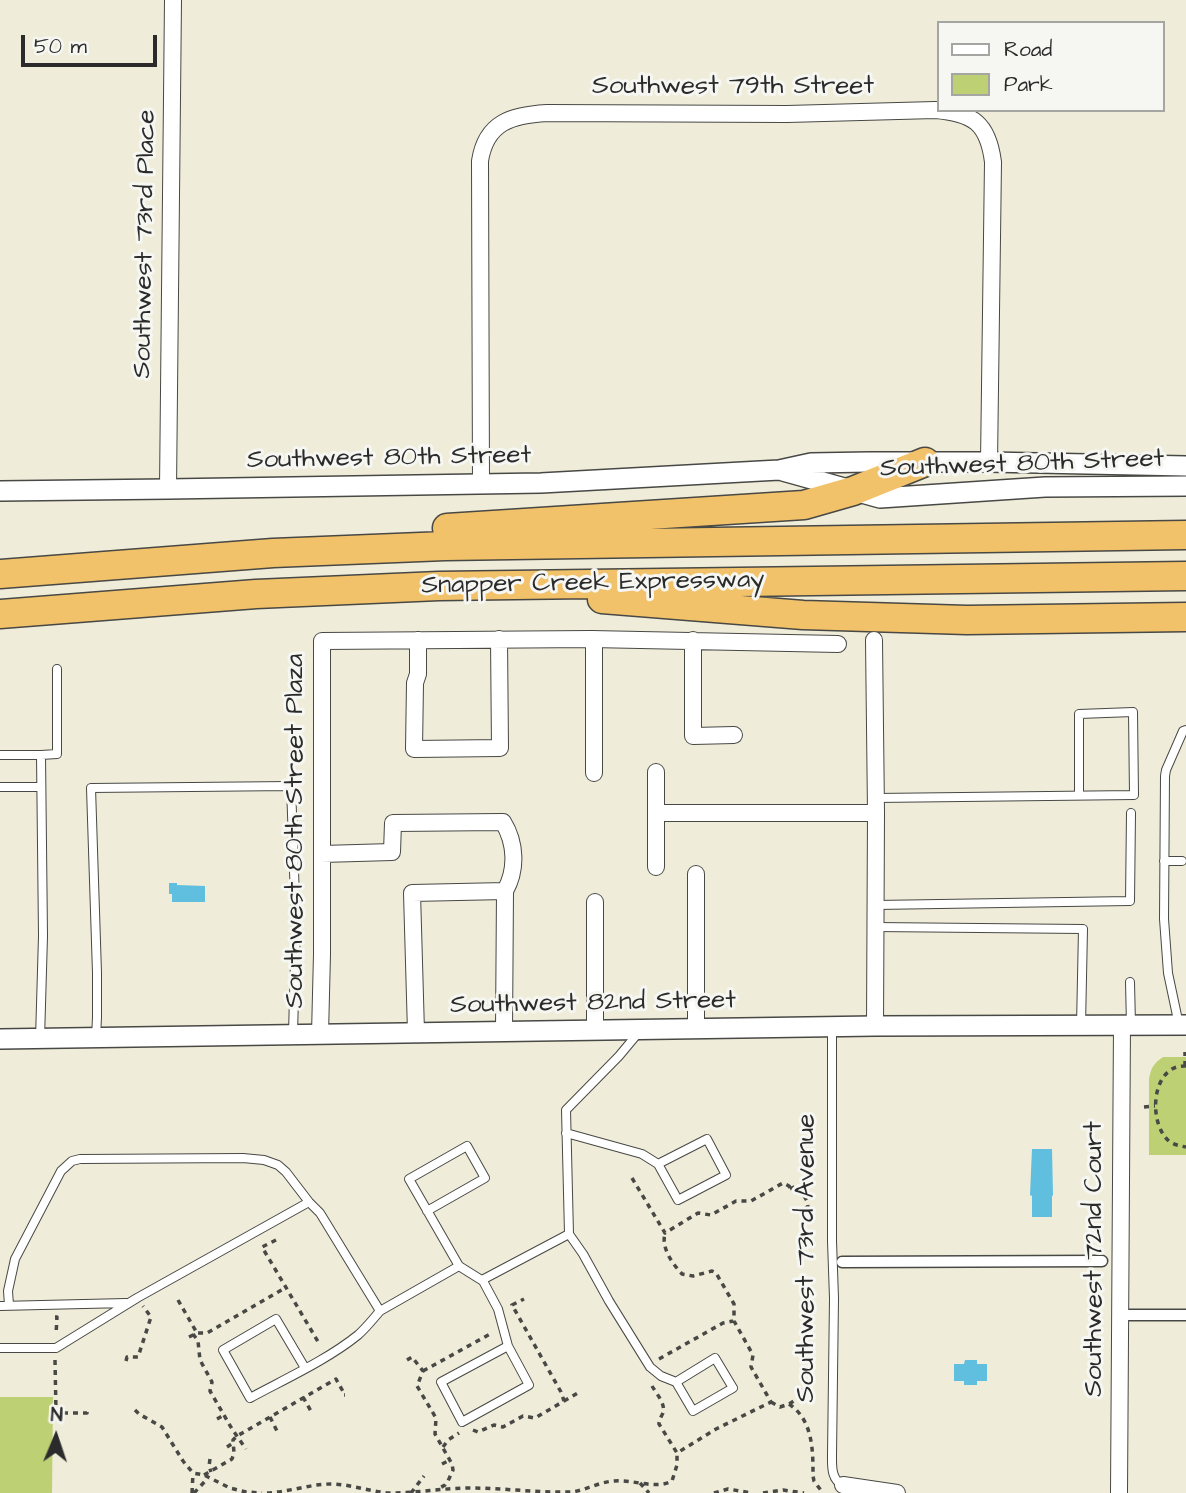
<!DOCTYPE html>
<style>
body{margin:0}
#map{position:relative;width:1186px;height:1493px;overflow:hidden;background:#efecd9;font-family:"Architects Daughter",sans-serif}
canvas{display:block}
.legend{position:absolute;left:937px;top:21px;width:228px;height:91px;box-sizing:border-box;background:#f6f6f2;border:2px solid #a5a5a2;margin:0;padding:9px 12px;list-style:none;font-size:21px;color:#2b2b2b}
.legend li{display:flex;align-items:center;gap:14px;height:35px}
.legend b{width:35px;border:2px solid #a5a5a2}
.north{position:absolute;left:21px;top:1402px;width:70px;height:70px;-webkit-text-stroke:5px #f6f6f2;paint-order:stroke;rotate:2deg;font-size:19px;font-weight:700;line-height:28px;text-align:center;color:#2b2b2b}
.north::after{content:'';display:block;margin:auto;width:24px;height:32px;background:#2b2b2b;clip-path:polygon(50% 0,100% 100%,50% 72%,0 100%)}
.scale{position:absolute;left:21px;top:35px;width:136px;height:32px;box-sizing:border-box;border:4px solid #2b2b2b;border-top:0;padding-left:9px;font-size:21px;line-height:24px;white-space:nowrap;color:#2b2b2b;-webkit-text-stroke:5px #f6f6f2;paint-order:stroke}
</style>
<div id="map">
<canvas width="1186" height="1493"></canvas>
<ul class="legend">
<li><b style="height:9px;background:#fff"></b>Road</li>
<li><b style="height:19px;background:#bed074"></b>Park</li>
</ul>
<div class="north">N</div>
<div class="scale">50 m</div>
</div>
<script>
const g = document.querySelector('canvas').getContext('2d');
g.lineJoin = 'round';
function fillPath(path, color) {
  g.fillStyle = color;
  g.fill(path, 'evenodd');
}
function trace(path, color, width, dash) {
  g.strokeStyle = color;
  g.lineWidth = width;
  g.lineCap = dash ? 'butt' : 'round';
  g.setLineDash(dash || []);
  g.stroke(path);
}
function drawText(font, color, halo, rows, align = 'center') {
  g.font = font + ' "Architects Daughter",sans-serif';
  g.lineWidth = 6;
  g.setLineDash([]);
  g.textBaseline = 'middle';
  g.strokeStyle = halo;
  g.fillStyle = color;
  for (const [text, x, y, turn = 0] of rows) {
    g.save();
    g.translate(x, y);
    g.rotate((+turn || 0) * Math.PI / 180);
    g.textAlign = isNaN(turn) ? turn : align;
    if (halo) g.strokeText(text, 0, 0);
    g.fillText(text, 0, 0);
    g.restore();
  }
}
const green = new Path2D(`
 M1163,1057H1186V1155H1149V1079C1151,1068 1153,1064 1163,1057Z
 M0,1397H53L52,1493H0Z`);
const water = new Path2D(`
 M169,883H177V885L205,886V902H172V894H169Z
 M1032,1149H1052L1053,1195L1052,1196V1217H1032V1196L1030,1195Z
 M965,1360H977V1364H987V1381H977V1385H964V1381H954V1364H964Z`);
const path = new Path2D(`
 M1185,1066V1052
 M1186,1066C1151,1064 1147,1124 1170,1142C1175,1145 1180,1146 1186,1147
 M1144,1107L1155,1106
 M632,1178L665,1233L698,1213L711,1215L736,1201H751L783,1183L789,1186L792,1191
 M790,1189L796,1186L799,1187L807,1201L808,1207L802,1209
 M276,1240L262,1247L320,1345
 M178,1300L197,1333
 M55,1317H57L56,1335
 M193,1334L198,1341L200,1360L212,1382L210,1391L232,1429L246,1449
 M189,1337L197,1333H207L285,1288
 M659,1359L723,1323L733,1321
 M55,1360L56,1413H87V1410
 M407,1360L412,1357L423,1371L417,1386L436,1418L435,1434L452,1464L453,1470L448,1481L445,1485L438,1489
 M126,1361L127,1357H138L151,1317L143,1306
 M423,1371L492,1333
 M652,1386C656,1393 666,1404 663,1413C661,1417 659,1420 659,1424L677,1453L716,1429L771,1402L751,1367L753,1355L734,1321V1304L716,1273L712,1271L693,1276L682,1274C672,1263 661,1248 665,1233
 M303,1397L312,1413
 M564,1401L581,1391
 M771,1402L780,1407L789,1404L803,1395V1391L799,1389
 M789,1404C813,1420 813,1450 813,1476L814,1481L823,1493
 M135,1410L139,1414L162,1427L183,1461L193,1473L204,1475L230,1488L246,1492L262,1493
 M270,1417L278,1433
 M217,1419L224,1415
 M473,1430L478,1432L494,1425L503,1427L523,1416L535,1418L564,1401L561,1392L512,1305L524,1299
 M227,1447L233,1443
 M443,1447L448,1440L459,1433
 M210,1459L209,1466L211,1472
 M442,1464L450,1460
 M204,1475L232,1459L234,1453L233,1440L237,1436L336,1379L345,1395H344
 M640,1483L649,1493
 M192,1493L193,1473
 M194,1493L208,1478
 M267,1493C289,1492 310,1484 331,1484C351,1484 370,1492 390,1493C417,1493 443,1488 470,1488C504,1488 538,1493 572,1492C586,1490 599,1482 614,1481C632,1479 656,1490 672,1481L677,1465V1453
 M411,1493L424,1476
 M714,1493L728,1489L752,1493
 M763,1493L783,1490L804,1493`);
const service = new Path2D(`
 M0,755H41
 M0,787H41
 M876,798L1134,795L1133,712L1079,714V795
 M1164,861H1182
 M876,905L1130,901L1131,813
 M875,927L1083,929L1081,1026
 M1130,982L1131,1025
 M1179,1025L1168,973L1164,919L1165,776L1166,770L1183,731L1186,730
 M832,1027V1241L834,1298L832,1455C832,1466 831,1480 843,1485
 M639,1032L619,1056L566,1110L569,1234L583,1254L609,1301L650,1367L661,1376L676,1382L693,1411L733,1388L715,1358L676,1382
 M96,1038L97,1017V973L91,788L291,786L296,927L293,1033
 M40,1039L43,936L41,755L57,754V669
 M566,1133L642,1154L658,1164L678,1200L726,1175L707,1139L658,1164
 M459,1266L483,1281L498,1309L508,1346L529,1385L462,1422L441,1382L508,1346
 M482,1280L569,1234
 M9,1305L8,1291L15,1259L61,1171L72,1161L80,1159L243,1158L264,1160L278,1165L286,1172L309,1202L320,1213L380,1311C373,1319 366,1328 358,1335C327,1360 285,1379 250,1398L223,1350L276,1319L305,1368
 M0,1306L126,1303
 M380,1311L459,1266L409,1179L467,1146L485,1178L427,1211
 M0,1348H56L137,1298L309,1202`);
const pedestrian = new Path2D(`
 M842,1262L1102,1261
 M1120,1315H1186`);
const minor = new Path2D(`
 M481,484L480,161C486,122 512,115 547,113L787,114L935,110C973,113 988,123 993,162L989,462
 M168,489L173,0
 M594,639V773
 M418,640V674L415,683L414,749L500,748L499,639
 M693,640V736L734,735
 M874,640L876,813L875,1026
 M657,813H876
 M322,854L392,852L393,823L503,822C516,843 517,870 505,891
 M656,867V772
 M595,902V1030
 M696,1029V874
 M416,1032L412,893L505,891L504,1031
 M320,1034L322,954V641L591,639L838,644
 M843,1485L897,1493
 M1119,1493L1122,1025`);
const tertiary = new Path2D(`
 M783,471L880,498L1045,487L1186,486
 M0,491L168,489L541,483L779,470L811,463L869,462H989L1186,466
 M0,1039L875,1026L1186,1025`);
const motorway = new Path2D(`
 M447,528L804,505L853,491L925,462
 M0,574L273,553L445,546L1186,535
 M602,599L803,615L967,620L1186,617
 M0,614L256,594L439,586L1186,576`);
const streetNames = [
 ["Southwest 79th Street",733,88],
 ["Southwest 73rd Place",146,244,-89],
 ["Southwest 80th Street",389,459,-1],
 ["Southwest 80th Street",1022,465,-2],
 ["Snapper Creek Expressway",593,584,-1],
 ["Southwest 80th Street Plaza",297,831,-90],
 ["Southwest 82nd Street",593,1004,-1],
 ["Southwest 73rd Avenue",808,1258,-90],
 ["Southwest 72nd Court",1096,1259,-90]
];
fillPath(green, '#bed074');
fillPath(water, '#60bede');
trace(service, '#484845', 10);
trace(pedestrian, '#484845', 13);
trace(minor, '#484845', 18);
trace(tertiary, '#484845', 22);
trace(motorway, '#484845', 31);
trace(path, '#484845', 3.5, [5, 5]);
trace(service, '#fff', 8);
trace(pedestrian, '#fff', 10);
trace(minor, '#fff', 16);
trace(tertiary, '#fff', 19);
trace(motorway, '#f2c26a', 28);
drawText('26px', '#2b2b2b', '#f6f6f2', streetNames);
</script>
